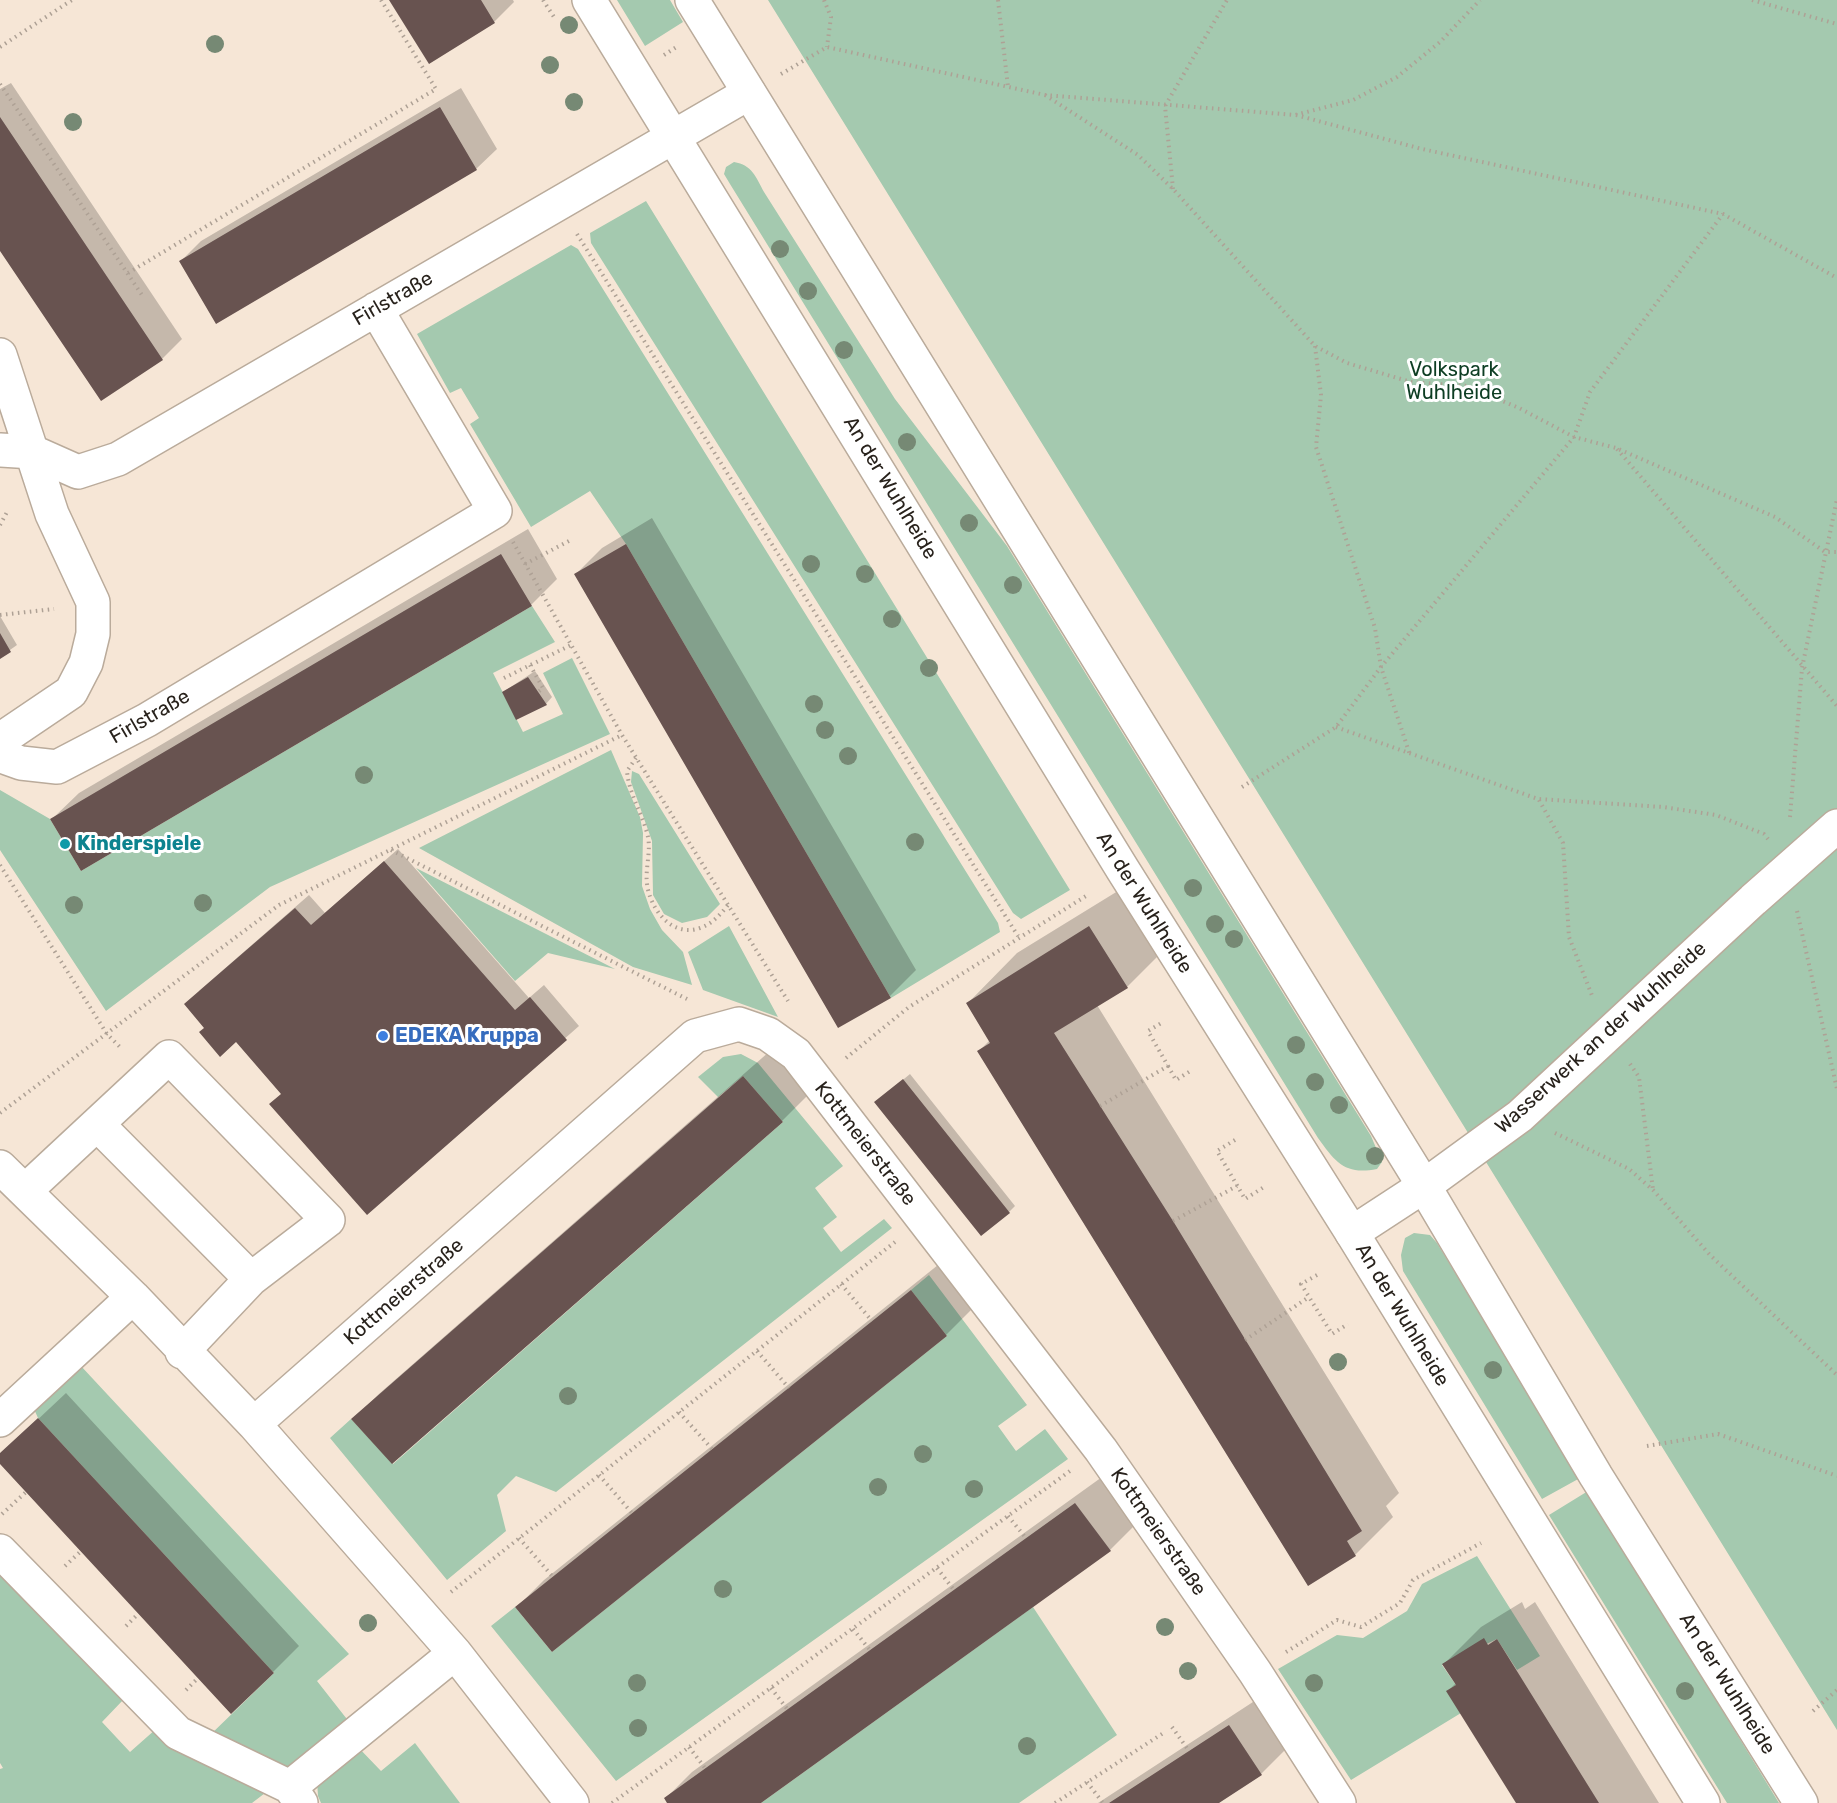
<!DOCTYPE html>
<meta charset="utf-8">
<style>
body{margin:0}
canvas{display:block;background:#f6e6d6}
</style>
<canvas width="1837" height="1803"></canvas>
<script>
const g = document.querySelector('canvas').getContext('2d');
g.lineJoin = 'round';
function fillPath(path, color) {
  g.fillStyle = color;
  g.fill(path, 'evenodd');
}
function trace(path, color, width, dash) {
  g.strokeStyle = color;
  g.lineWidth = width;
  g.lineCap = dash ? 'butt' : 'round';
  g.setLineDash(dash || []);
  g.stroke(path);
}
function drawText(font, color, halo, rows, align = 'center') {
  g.font = font + ' Rubik,sans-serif';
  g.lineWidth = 6;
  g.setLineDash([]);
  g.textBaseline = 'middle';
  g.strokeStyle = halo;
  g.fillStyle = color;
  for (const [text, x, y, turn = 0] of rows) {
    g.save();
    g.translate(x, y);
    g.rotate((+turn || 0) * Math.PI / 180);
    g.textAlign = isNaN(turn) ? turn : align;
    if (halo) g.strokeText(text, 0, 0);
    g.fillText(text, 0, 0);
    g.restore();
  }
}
const green = new Path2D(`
 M617,0H670L683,22L645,46Z
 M768,0H1837V1730Z
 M734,162C752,165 756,177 764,192L895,399L1007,546L1371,1136L1382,1162L1377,1169C1345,1175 1336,1163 1318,1138L730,184L724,174L726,167Z
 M646,201L1070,890L1021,919L1013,913L591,243L590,233Z
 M571,245L578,249L998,923L1000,932L891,998L626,544L590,491L531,527L470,424L479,418L461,388L450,393L417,334Z
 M532,606L555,642L493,673L523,732L563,714L543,673L572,658L610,734L270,887L106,1011L0,850V790L50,819L81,871Z
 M611,750L640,817L643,833L642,886L650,909L662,930L683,952L692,985L633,967L419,848Z
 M632,771L639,774L720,904L707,917L682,923L664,914L653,895L652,841L631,782Z
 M416,868L615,969L548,953L515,981Z
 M729,926L778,1017L703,990L688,952Z
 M741,1054L758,1063L843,1166L815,1188L837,1217L823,1228L841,1252L884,1219L892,1228L556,1492L516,1476L497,1495L506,1531L447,1580L330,1438L351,1419L393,1464L783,1122L743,1076L718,1097L698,1077L723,1057Z
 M1414,1233L1430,1235L1437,1243L1580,1478L1542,1499L1403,1271L1401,1255L1405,1238Z
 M929,1275L1027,1405L998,1426L1016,1451L1045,1429L1068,1459L616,1781L491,1626L515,1607L552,1652L947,1336L911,1290Z
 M80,1365L349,1654L317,1681L350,1723L286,1771L207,1738L274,1673L38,1418L34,1409Z
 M1588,1491L1779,1803H1727L1549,1515Z
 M1477,1556L1540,1656L1517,1670L1497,1639L1442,1665L1456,1685L1447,1691L1461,1713L1351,1780L1278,1669L1337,1635L1363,1638L1407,1611L1422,1584Z
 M0,1565L124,1699L102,1722L130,1752L156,1729L269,1790L252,1803H0V1769L3,1768L0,1763Z
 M1033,1607L1117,1735L1019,1803H761Z
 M415,1743L460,1803H321L318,1796L317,1781L356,1745L381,1771Z`);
const shadow = new Path2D(`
 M391,0H513L514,2L494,22Z
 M11,83L182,339L162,359L0,248V89Z
 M461,88L497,149L476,169L181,261L201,241Z
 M652,518L916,970L890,996L575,575L602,548Z
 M528,529L557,579L531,605L52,819L79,793Z
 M0,616L17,645L0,657Z
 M535,671L552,697L546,704L503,692Z
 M398,849L529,998L544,985L579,1026L367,1213L283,1093L236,1040L206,1028L199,991L309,895L325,913Z
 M1139,878L1176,938L1127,987L1097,1005L1399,1493L1386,1506L1393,1517L1355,1555L1308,1584L979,1051L990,1040L968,1003L1017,953Z
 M770,1051L808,1095L782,1121L353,1419L380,1393Z
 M910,1074L1015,1206L1009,1212L876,1102Z
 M938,1265L973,1308L946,1335L552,1650L517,1607L544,1580Z
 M66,1393L299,1646L273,1672L0,1462V1455Z
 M1102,1477L1136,1524L1110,1550L758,1803H669L666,1798L692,1772Z
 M1522,1602L1525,1609L1535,1602L1659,1803H1518L1448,1691L1456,1683L1444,1664L1481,1627Z
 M1256,1700L1287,1748L1261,1774L1217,1803H1098Z`);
const building = new Path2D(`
 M389,0H481L495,23L429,64Z
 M440,107L477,170L216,324L179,261Z
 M0,117L163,360L101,401L0,251Z
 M626,544L891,998L838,1028L574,574Z
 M501,554L532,606L81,871L50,819Z
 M0,633L11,652L0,659Z
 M528,677L547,705L516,720L502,692Z
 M384,861L515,1010L530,997L567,1040L367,1215L269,1104L281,1094L236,1042L220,1057L199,1032L204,1028L184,1004L295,908L311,925Z
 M1089,926L1128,988L1054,1033L1173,1221L1362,1531L1347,1541L1356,1556L1308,1586L977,1051L990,1043L966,1003Z
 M743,1076L783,1122L392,1464L351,1419Z
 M903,1079L1010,1213L981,1236L874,1102Z
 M911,1290L947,1336L552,1652L515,1607Z
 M38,1418L274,1673L231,1714L0,1464V1453Z
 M1075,1503L1111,1551L761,1803H667L664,1798Z
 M1484,1638L1488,1645L1497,1639L1599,1803H1516L1446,1691L1456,1685L1442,1664Z
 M1229,1725L1262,1775L1219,1803H1109Z`);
const path = new Path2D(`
 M543,0L554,17
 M824,0L831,17L827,47
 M998,0L1008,87
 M1752,0L1837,24
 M0,47L72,0
 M664,55L678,46
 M781,74L827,47L1045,95L1295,115L1353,100L1397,77L1440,42L1480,0
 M0,84L144,298
 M1045,95L1138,155L1173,189L1315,346L1347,363L1411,382L1467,386L1519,408L1574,437L1616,448L1775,517L1825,552H1837
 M1296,115L1422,149L1723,214L1837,278
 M1173,189L1165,106L1227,0
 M577,234L1018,936
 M128,273L436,89L381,0
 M1315,346L1321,395L1316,447L1375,628L1381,667L1410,755
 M1617,449L1837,706
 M0,525L7,512
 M513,542L622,735L788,1001
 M525,564L569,541
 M0,615L54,609
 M530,665L543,688L538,692
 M504,678L571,645
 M1336,727L1538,799L1663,807L1716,815L1764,834L1768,839
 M636,758L627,771C629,795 643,814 648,837C651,852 645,869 647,884C650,908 671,938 700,928C712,924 720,915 728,905
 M1242,787L1336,727L1381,667L1574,437L1590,392L1723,214
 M1539,800L1563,843L1569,937L1593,998
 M1790,817L1802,668L1837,499
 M391,850L687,999
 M0,865L107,1034L122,1049
 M1797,911L1837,1089
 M846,1058L909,1007L1086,896
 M1630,1064L1639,1077L1653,1190
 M1168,1066L1176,1080L1192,1070
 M1100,1106L1168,1066L1148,1031L1163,1022
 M0,1113L279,905L622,735
 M1555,1133L1629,1169L1653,1190L1710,1255L1837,1375
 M1235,1140L1217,1151L1245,1199L1264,1187
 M1173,1221L1237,1186
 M1317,1275L1301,1284L1332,1334L1348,1324
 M841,1284L872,1321
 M1245,1340L1309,1297
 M757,1351L789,1388
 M679,1412L712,1449
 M1647,1446L1718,1434L1837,1476
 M599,1475L632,1513
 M2,1514L26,1492
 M1008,1516L1026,1538
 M519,1538L553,1577
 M65,1566L80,1552
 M937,1568L954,1590
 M451,1592L895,1242
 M126,1626L138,1614
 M853,1629L870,1650
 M1286,1652L1337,1620L1361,1627L1400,1603L1413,1580L1481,1543
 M771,1688L788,1710
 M186,1690L198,1678
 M1813,1711L1837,1690
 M1172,1727L1189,1751
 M689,1747L705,1768
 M1087,1782L1103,1803
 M612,1803L1070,1471
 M1055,1803L1165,1732`);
const minor = new Path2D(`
 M0,355L52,514L93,602V634L86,663L71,692L0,740
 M0,450L33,452L78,472L118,459L749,93
 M0,750L7,758L21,763L57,767L147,720L495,511L376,309
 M97,1124L169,1057L328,1220L251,1279
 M0,1167L133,1297L254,1424L455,1653L572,1803
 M25,1191L97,1124L251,1279L182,1352
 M1352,1233L1424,1186L1520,1116L1753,900L1837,826
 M0,1420L133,1297
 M254,1424L695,1036L739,1024L768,1034L796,1054L1101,1450L1255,1672L1339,1803
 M0,1551L178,1733L290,1787
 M301,1803L290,1787L455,1653`);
const major = new Path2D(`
 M589,0L1123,870L1352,1233L1703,1803
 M692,0L1424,1186L1596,1476L1801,1803`);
const trees = [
 [569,25],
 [215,44],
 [550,65],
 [574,102],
 [73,122],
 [780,249],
 [808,291],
 [844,350],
 [907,442],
 [969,523],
 [811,564],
 [865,574],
 [1013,585],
 [892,619],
 [929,668],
 [814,704],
 [825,730],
 [848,756],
 [364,775],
 [915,842],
 [1193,888],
 [203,903],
 [74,905],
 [1215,924],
 [1234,939],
 [1296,1045],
 [1315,1082],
 [1339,1105],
 [1375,1156],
 [1338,1362],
 [1493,1370],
 [568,1396],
 [923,1454],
 [878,1487],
 [974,1489],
 [723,1589],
 [368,1623],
 [1165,1627],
 [1188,1671],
 [637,1683],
 [1314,1683],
 [1685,1691],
 [638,1728],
 [1027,1746]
];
const markers = [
 [65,844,6,"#0f9aa8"],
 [383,1036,6,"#3f7fe0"]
];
const streetNames = [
 ["Firlstraße",393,299,-30],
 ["An der Wuhlheide",890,488,59],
 ["Firlstraße",150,717,-30],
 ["An der Wuhlheide",1144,903,58],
 ["Wasserwerk an der Wuhlheide",1601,1038,-42],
 ["Kottmeierstraße",865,1144,52],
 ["Kottmeierstraße",404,1292,-41],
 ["An der Wuhlheide",1402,1315,59],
 ["Kottmeierstraße",1158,1532,55],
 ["An der Wuhlheide",1727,1684,58]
];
const parkNames = [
 ["Volkspark",1454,370],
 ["Wuhlheide",1454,393]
];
const cultureNames = [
 ["Kinderspiele",77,844]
];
const shopNames = [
 ["EDEKA Kruppa",395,1036]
];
fillPath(green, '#a4c9af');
fillPath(shadow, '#0003');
fillPath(building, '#685350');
trace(minor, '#baab9b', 36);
trace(major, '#baab9b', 36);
trace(path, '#aea195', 4, [1.5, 4.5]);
trace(minor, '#fff', 33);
trace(major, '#fff', 33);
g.fillStyle = '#768974';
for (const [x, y] of trees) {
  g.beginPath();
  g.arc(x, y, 9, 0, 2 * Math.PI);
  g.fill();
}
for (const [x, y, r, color] of markers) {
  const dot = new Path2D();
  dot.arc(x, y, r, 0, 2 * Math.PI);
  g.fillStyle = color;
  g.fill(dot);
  trace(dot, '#fff', 2);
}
drawText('20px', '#28221c', '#fff', streetNames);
drawText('20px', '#0d3d23', '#fff', parkNames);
drawText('bold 20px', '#0d838f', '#fff', cultureNames, 'left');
drawText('bold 20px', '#366cbe', '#fff', shopNames, 'left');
</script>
